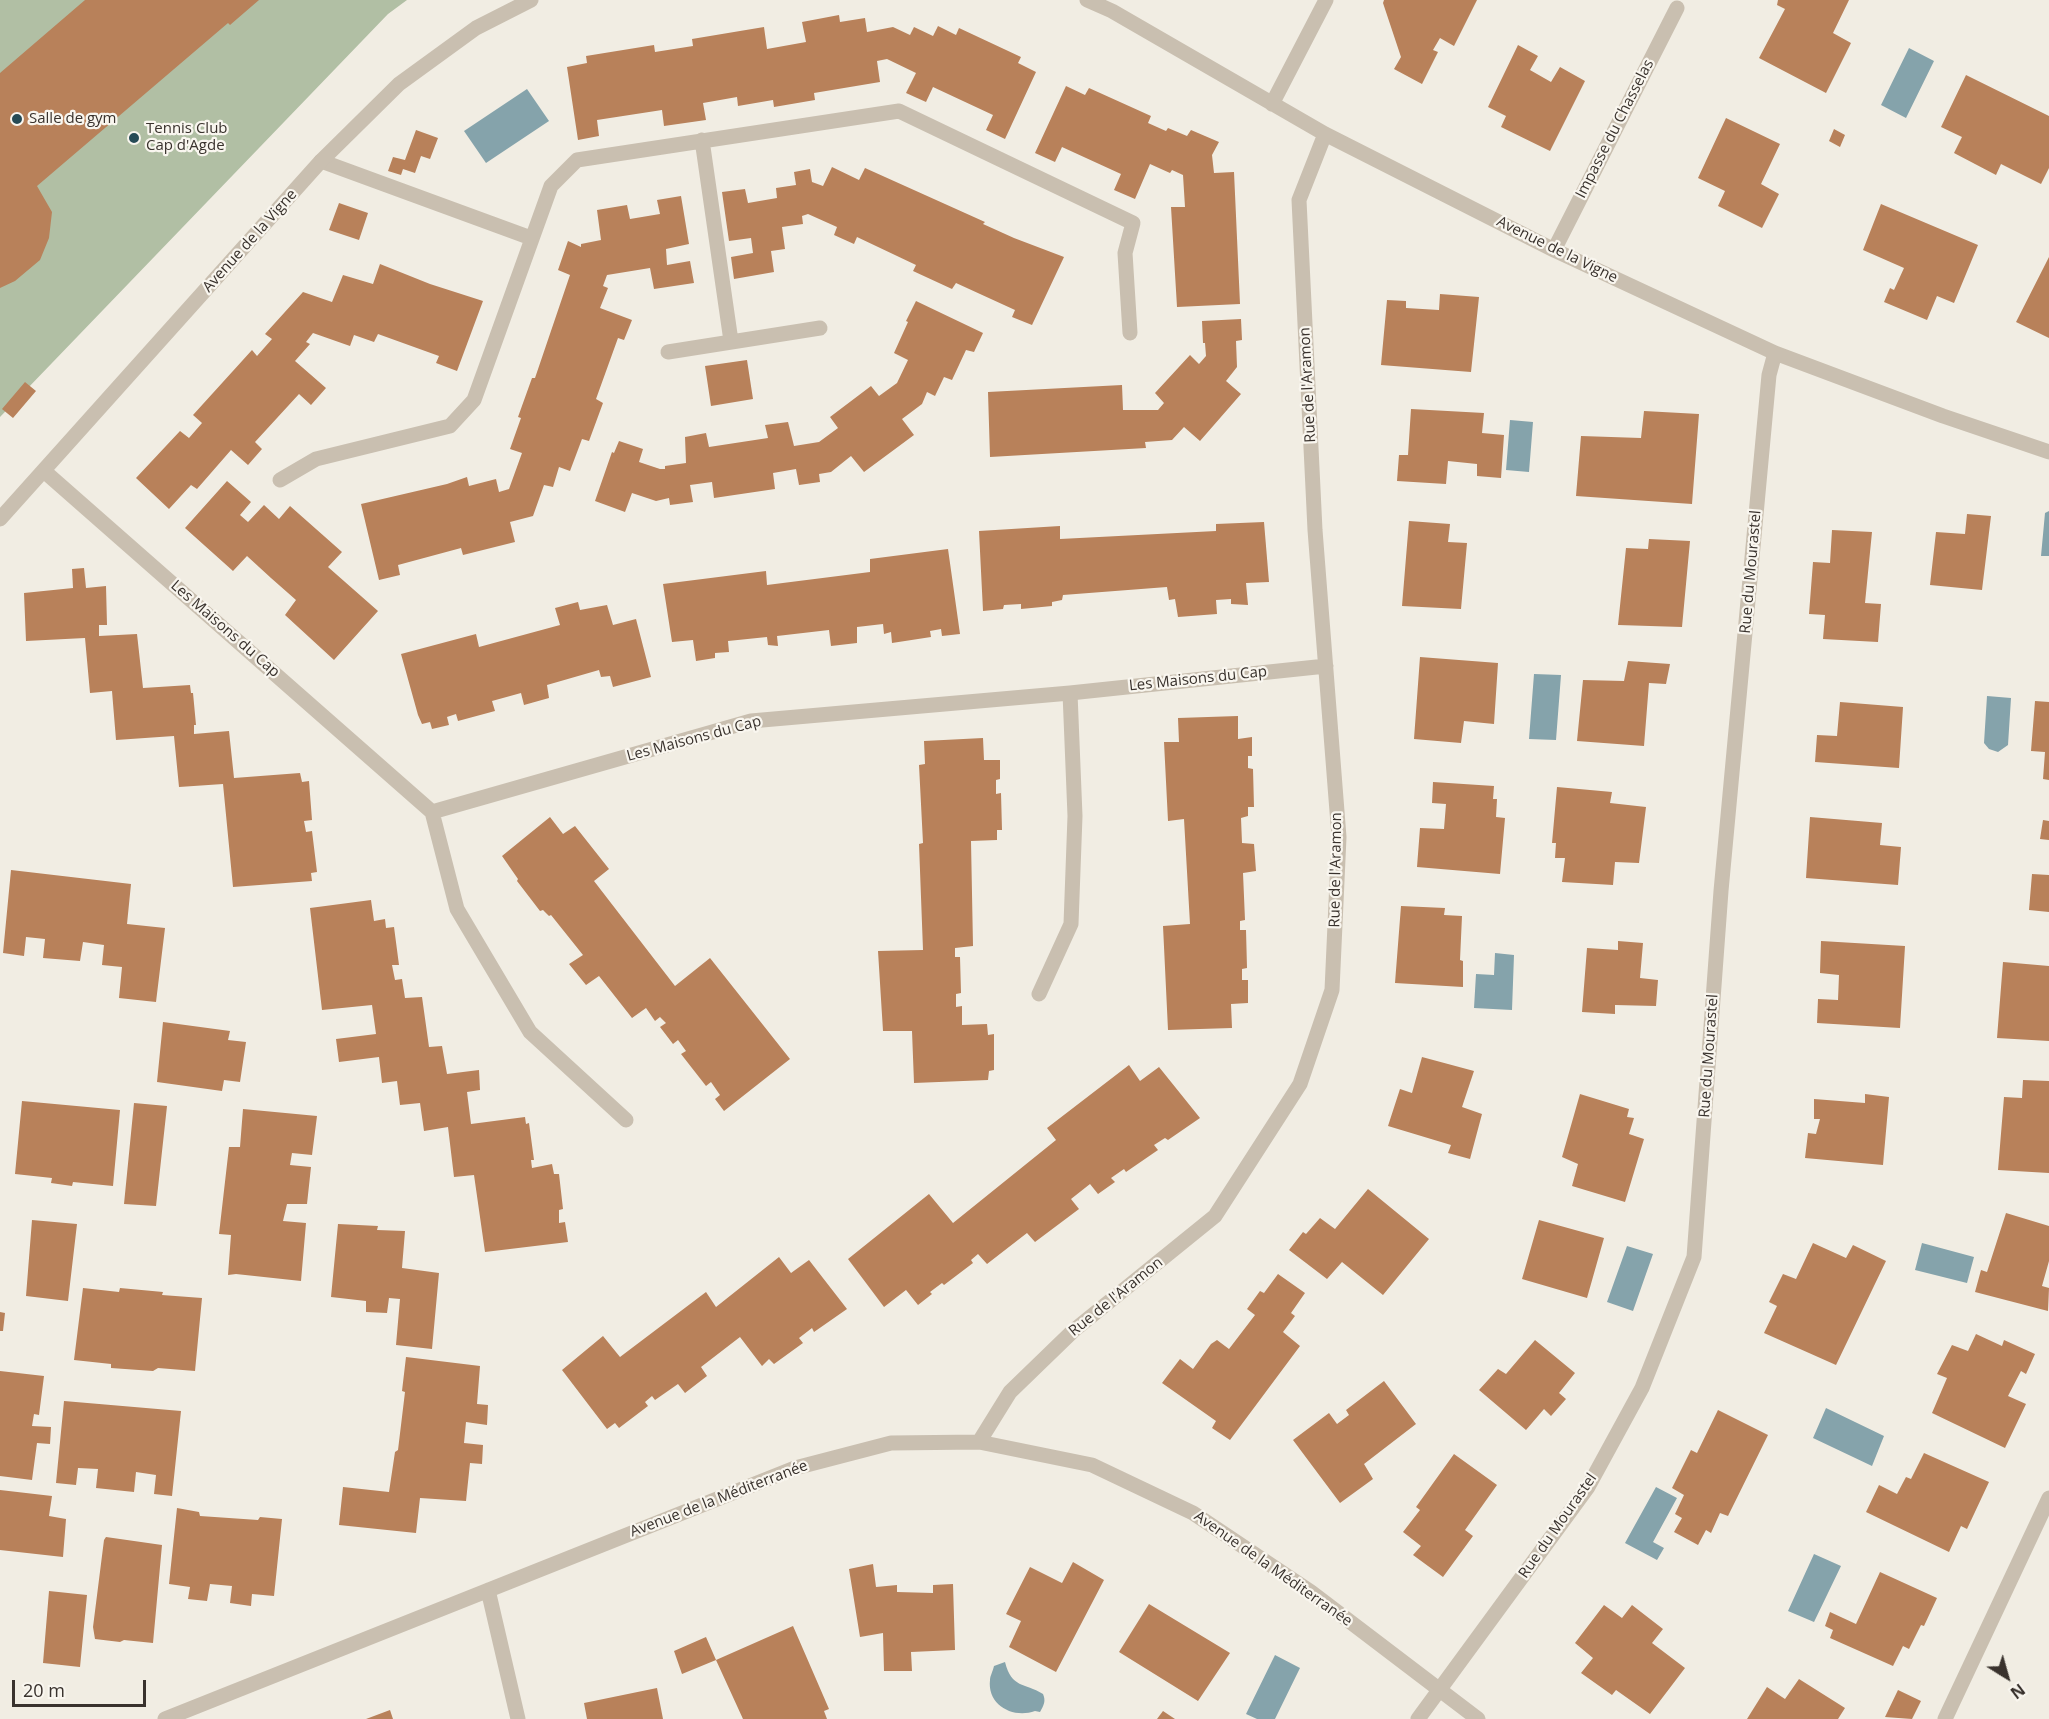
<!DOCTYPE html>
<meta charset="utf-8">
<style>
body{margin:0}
#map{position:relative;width:2049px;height:1719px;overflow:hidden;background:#f1ede3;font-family:"Open Sans",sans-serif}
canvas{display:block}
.north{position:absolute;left:1977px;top:1647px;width:60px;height:60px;-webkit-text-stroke:4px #f9f6ef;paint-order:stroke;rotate:143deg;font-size:16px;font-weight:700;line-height:24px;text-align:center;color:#39322d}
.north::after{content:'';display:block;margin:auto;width:21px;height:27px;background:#39322d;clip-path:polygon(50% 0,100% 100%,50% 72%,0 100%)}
.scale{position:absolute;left:12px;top:1680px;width:134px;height:27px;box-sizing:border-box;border:3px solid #39322d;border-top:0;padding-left:8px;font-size:18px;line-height:21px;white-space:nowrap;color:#39322d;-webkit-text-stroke:4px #f9f6ef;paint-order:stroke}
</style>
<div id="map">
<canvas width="2049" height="1719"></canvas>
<div class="north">N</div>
<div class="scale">20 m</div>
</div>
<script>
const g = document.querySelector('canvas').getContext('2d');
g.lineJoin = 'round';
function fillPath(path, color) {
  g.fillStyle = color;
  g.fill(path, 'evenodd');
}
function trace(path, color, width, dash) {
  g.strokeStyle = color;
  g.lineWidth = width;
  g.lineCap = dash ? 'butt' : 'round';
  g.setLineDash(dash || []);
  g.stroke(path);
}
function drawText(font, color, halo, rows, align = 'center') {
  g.font = font + ' "Open Sans",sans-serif';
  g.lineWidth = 4.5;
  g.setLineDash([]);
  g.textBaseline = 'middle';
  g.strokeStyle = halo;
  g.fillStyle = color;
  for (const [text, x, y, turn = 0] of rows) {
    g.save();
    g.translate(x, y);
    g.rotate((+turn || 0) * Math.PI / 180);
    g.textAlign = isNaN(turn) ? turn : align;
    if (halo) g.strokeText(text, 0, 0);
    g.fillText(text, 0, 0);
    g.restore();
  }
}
const green = new Path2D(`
 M0,0H407L388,14L0,417Z`);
const water = new Path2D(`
 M1909,48L1934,61L1906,118L1881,105Z
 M527,89L549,121L486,163L464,131Z
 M1510,420L1533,422L1529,472L1506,470Z
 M2049,511V556H2041L2045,513Z
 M1534,674L1561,675L1556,740L1529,739Z
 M1987,696L2011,698L2008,745L1998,752L1989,749L1984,743Z
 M1495,953L1514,955L1512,1010L1474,1008L1476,974L1494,975Z
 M1922,1243L1974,1257L1967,1283L1915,1270Z
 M1627,1246L1653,1254L1633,1311L1607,1302Z
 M1826,1408L1884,1436L1872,1466L1813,1438Z
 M1656,1487L1677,1498L1653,1542L1664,1548L1657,1560L1625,1543Z
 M1814,1554L1841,1566L1814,1622L1788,1611Z
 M1275,1655L1300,1668L1275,1719H1257L1246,1714Z
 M1005,1662C1012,1689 1024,1682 1043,1694C1046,1701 1044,1705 1040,1712L1035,1711C1013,1719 987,1705 990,1680C990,1676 993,1671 994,1666Z`);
const building = new Path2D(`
 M85,0H259L230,25L228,23L37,186L52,212L49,238L40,260L15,281L0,288V73Z
 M1384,0H1477L1454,46L1440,38L1433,50L1438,52L1422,84L1394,69L1401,57L1383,3Z
 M1778,0H1849L1833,33L1851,43L1826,93L1759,58L1785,9L1777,5Z
 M839,15L840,22L865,18L867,32L893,27L910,35L914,27L933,36L938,26L956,35L959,28L1021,57L1018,63L1036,72L1005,139L986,130L993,115L933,87L926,102L906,93L916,73L887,59L877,61L880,82L814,93L815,100L774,107L773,100L738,106L737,97L703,103L706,120L664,126L662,110L597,120L599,136L578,140L567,67L587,63L586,56L654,45L655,52L693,46L692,39L764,27L767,49L806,42L802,22Z
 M1518,45L1538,56L1530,70L1551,82L1560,67L1585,81L1550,151L1501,127L1506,116L1488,107Z
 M1966,75L2049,116V168L2041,184L2001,164L1996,175L1954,153L1962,137L1941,127Z
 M1066,86L1085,95L1089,88L1151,116L1148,123L1166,131L1168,128L1187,136L1191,130L1219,142L1212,155L1214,173L1234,172L1240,304L1177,307L1171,207H1185L1183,175L1172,170L1170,173L1150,164L1135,199L1114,190L1121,174L1062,147L1055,162L1035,153Z
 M1726,118L1780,144L1761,184L1779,194L1762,228L1718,206L1725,191L1698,178Z
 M1834,129L1845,135L1840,147L1829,141Z
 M416,130L438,138L430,159L421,156L415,173L403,169L401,175L388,171L393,157L405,160Z
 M832,167L859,180L865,168L985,222L983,224L1014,238L1064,257L1032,325L1012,317L1015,310L956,283L952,289L913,271L916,265L857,237L854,244L834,235L837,227L808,214L802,216L803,224L782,227L785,249L771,251L774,272L734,279L731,257L753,253L751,238L729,241L722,192L745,189L748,203L777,198L776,188L796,185L794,172L810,169L812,182L823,186Z
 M681,196L689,244L666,249L667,265L690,261L694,283L654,289L650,268L607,275L603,286L608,288L600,308L632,320L624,340L618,338L596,399L603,403L589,441L582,439L570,471L559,467L553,487L544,485L533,516L510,522L515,542L463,555L461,548L398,565L400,575L379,580L361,504L447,484L467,477L469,486L496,479L499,492L509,489L522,453L510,449L521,418L518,417L532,378H535L570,275L558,270L568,241L581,247V244L601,240L597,210L627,205L630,219L660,214L657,200Z
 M339,203L368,213L359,240L329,230Z
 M1881,204L1978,245L1954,303L1937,296L1927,320L1884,302L1890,288L1894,290L1904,268L1863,250Z
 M2049,257V338L2016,322Z
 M380,264L430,284L483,301L457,371L436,363L439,356L378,334L374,342L354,335L350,346L313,333L306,342L310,344L295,361L326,388L311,405L299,394L255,442L262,449L248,465L231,450L197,489L191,485L169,509L136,478L180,431L189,438L202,423L193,415L252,350L257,356L272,339L265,334L303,292L332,302L343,275L373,284Z
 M1440,294L1479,297L1471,372L1381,365L1387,300L1406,301V308L1439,310Z
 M916,301L983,333L974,352L966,350L952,380L944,377L935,396L927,392L922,404L902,419L914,435L864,472L851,456L831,472L819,474L820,482L799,485L796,469L773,473L775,489L714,498L712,482L690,485L693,502L670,505L669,498L656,501L632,493L625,512L595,501L612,452L614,453L619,441L643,449L639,462L660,469H665V466L686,463L685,437L706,433L709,447L768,438L765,425L788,422L794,446L819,442L838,428L830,417L871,386L879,396L897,383L908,360L894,353L908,322L906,321Z
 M1241,319L1242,340L1236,341L1237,367L1226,381L1241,394L1200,441L1184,427L1172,440L1145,442L1146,448L990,457L988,392L1122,385L1123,410H1158L1164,403L1155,393L1190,355L1199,364L1206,356L1205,343H1203L1202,321Z
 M747,360L753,399L711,406L705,366Z
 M25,382L36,391L13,418L2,409Z
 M1411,409L1484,413L1482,433L1504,435L1501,478L1477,476V464L1448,461L1446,484L1397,481L1399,455H1408Z
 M1644,411L1699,414L1692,504L1576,496L1581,436L1641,438Z
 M227,481L251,502L240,515L248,522L264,505L279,519L290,506L342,552L328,567L378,611L334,660L285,615L296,600L271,578L247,556L233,571L185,528Z
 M1967,514L1991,516L1982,590L1930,585L1936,532L1965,534Z
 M1409,521L1450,524L1448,542L1467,543L1461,609L1402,606Z
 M1264,522L1269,582L1246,583L1248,605L1231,604V599L1216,600L1217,614L1178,617L1175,599L1169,600L1167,587L1063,595L1062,600L1052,602V606L1021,609V604L1004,605L1003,609L983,611L979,531L1060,526V539L1216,531V524Z
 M1832,530L1872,532L1865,603L1881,604L1878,642L1823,639L1825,615L1809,614L1813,562L1830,563Z
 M1649,539L1690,541L1682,627L1618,625L1626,548L1648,549Z
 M948,549L960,634L942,636L941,629L930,631L931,637L892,643L891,632L884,634L883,624L857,627V643L831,646L829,630L777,636L778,646L768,645L767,637L728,641L729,652L715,653V658L696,661L693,640L672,642L663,584L766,571L767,585L870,572V559Z
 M84,568L86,588L106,586L107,625H99V636L137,634L143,688L190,685L191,693H193L196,725H194V734L229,731L234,778L300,773L302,782L309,781L312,820L304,821L306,832L312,831L317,872L311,873L312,881L233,887L223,784L179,787L174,736L116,740L112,691L90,693L85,638L26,641L24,593L73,588L72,569Z
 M578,602L580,610L607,605L613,625L636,619L651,677L613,687L610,676L601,677L599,670L547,685L549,698L524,705L521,693L492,701L495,711L458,721L456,714L447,717L449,725L432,729L430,722L422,724L418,715L401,654L476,634L479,647L560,625L555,608Z
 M1420,657L1498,663L1494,724L1464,721L1461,743L1414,739Z
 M1628,661L1670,664L1666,684L1649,683L1644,746L1577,741L1583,680L1624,681Z
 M2035,701L2049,702V780L2043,779L2045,752L2031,751Z
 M1840,702L1903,707L1899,768L1815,762L1817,735L1837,736Z
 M1238,716V739L1252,737V756H1248V768L1253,769L1254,807H1248V816L1241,818L1242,843L1254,844L1256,871L1243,873L1245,920L1240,921V930H1246L1247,968L1242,969V980H1248V1003L1231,1004L1232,1028L1168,1030L1163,926L1190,924L1184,819L1168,821L1164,742H1179L1178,718Z
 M983,738L984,760H1000V779L996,780V794L1001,793L1002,830H997V840L971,841L973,946L955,948V957H960L961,993L956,994V1007L962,1006V1025L987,1024L988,1035L994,1034V1070L989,1071L988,1080L914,1083L912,1031H883L878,951L923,950L919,844L923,843L919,765L925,764L924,741Z
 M1433,782L1494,786L1493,799H1497L1496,817L1505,818L1500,874L1417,867L1420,828L1444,829L1446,804L1432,803Z
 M1557,787L1612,792L1610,803L1646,807L1639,863L1615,862L1613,885L1562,882L1565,858H1555L1556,843H1552Z
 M550,817L563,834L575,826L609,869L594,881L675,986L710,958L790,1059L724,1111L715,1099L720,1095L711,1082L706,1086L681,1054L686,1051L678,1040L673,1044L660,1027L666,1023L660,1017L655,1021L646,1008L632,1018L599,976L586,985L569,964L583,955L551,915L549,916L543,910L540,911L517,881L518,879L502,856Z
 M1810,817L1882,823L1880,845L1901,847L1898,885L1806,878Z
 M2043,820L2049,821V840L2040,839Z
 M11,870L131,884L127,924L165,928L156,1002L119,998L122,967L102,965L104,945L83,942L80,961L43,958L45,939L26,937L24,956L3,953Z
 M2032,874L2049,875V912L2029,910Z
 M371,900L374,921L385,919L386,928L394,927L399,965H392L395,980L402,979L405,998L422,997L429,1047L442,1046L447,1074L479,1070L480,1090L467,1092L471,1124L525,1117L526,1124L529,1123L534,1160H531L532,1168L552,1164L554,1174H559L563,1209L559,1210V1223L565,1222L568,1242L485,1252L474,1175L454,1177L448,1127L424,1131L420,1103L400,1105L397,1081L382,1083L379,1057L339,1062L336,1039L376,1034L372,1005L322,1010L310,908Z
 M1401,906L1445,908L1444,915L1462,916L1460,960L1463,961V987L1395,983Z
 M1618,941L1643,943L1640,978L1658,980L1656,1006L1615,1005V1014L1582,1012L1587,948L1618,950Z
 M1821,941L1905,946L1900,1028L1817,1023L1818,999L1838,1000L1839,975L1820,973Z
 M2003,962L2049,966V1041L1997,1038Z
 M163,1022L230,1031L228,1040L246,1042L240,1082L224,1080L222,1091L157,1082Z
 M1422,1057L1474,1071L1462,1107L1482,1114L1470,1159L1448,1153L1451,1145L1388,1126L1400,1089L1412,1093Z
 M1129,1065L1140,1081L1159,1067L1200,1118L1168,1140L1165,1138L1154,1145L1158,1150L1126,1172L1124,1169L1111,1178L1115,1182L1098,1194L1090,1184L1071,1199L1079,1209L1035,1242L1027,1233L987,1264L978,1254L971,1260L973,1263L944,1285L942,1283L930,1292L932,1294L918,1305L906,1290L884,1307L848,1259L929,1194L953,1223L1056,1140L1047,1128Z
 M2023,1080L2049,1081V1173L1998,1170L2004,1097L2022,1098Z
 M1580,1094L1629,1109L1627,1117L1634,1118L1629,1134L1644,1139L1625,1202L1572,1186L1578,1164L1562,1157Z
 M1865,1094L1889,1097L1883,1165L1805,1158L1808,1133L1816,1134L1820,1119H1814V1099L1865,1103Z
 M22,1101L120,1110L113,1186L73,1182L72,1186L51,1183L52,1178L15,1174Z
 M134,1103L167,1106L156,1206L124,1204Z
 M243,1109L317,1116L312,1155L292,1153L290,1165L311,1167L307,1204H287L283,1221L306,1223L301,1281L236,1274L228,1275L231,1235L219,1234L229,1147H240Z
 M1368,1189L1429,1239L1383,1295L1342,1262L1327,1279L1289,1250L1303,1232L1306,1234L1320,1218L1335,1229Z
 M2006,1213L2049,1226V1261L2042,1286L2049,1288L2048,1311L1975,1292L1981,1270L1987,1272Z
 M32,1220L77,1224L68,1301L26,1296Z
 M1539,1220L1604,1238L1587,1298L1522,1279Z
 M338,1224L378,1226L377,1230L405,1231L402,1268L439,1273L432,1349L396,1345L400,1299L389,1298L387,1313L366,1312V1301L331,1297Z
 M1813,1243L1846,1258L1853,1245L1886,1261L1836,1365L1764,1333L1777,1306L1769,1302L1783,1274L1796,1279Z
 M779,1257L791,1273L809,1260L847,1309L814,1332L812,1328L799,1338L803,1343L774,1364L769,1359L762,1366L740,1337L701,1367L707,1376L685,1393L678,1384L655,1400L652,1396L645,1402L648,1406L619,1428L615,1423L607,1429L562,1370L603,1336L620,1357L706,1292L716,1307Z
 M1278,1274L1305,1293L1291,1313L1295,1316L1283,1332L1300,1346L1230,1440L1212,1428L1216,1421L1162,1383L1180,1359L1193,1369L1211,1344L1217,1340L1229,1349L1255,1315L1247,1309L1260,1291L1264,1293Z
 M83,1288L119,1292L120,1288L163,1292L162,1295L202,1298L195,1371L158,1368L153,1371L111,1368V1364L74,1360Z
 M0,1312L5,1313L3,1331H0Z
 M1976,1334L2002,1346L2004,1340L2035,1354L2026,1374L2021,1371L2008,1396L2026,1404L2005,1448L1932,1413L1947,1378L1937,1374L1952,1345L1968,1351Z
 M1535,1340L1575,1373L1559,1393L1566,1399L1551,1416L1544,1409L1526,1430L1479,1390L1498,1369L1506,1374Z
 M406,1357L480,1366L477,1404L488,1405L487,1425L466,1422L464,1443L483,1445L482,1464L470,1463L466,1501L420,1498L416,1533L339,1525L343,1487L389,1492L395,1452L398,1450L405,1392L402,1391Z
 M0,1371L44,1376L39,1415L34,1414L32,1426L51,1427L50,1444L37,1443L32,1480L0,1476Z
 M1384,1381L1416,1424L1364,1464L1373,1479L1340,1503L1293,1440L1329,1413L1337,1424L1349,1415L1346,1410Z
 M64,1401L181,1411L172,1496L154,1494L156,1475L136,1472L134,1492L96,1488L98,1469L78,1468L76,1485L56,1483Z
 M1718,1410L1768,1435L1728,1516L1720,1513L1711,1533L1706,1530L1698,1545L1674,1532L1682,1518L1675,1514L1684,1495L1672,1488L1691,1450L1697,1453Z
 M1924,1453L1989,1482L1967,1529L1961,1526L1949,1552L1866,1512L1879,1485L1897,1494L1906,1477L1911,1479Z
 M1454,1454L1497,1485L1465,1530L1473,1536L1443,1577L1413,1555L1421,1546L1403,1532L1420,1510L1416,1507Z
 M0,1490L52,1496L49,1516L66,1519L63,1557L0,1550Z
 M177,1508L199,1512L200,1516L258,1520L260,1517L282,1519L274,1596L252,1594L251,1606L230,1603L232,1586L210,1584L207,1601L188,1599L190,1587L169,1584Z
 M106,1537L162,1545L153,1643L124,1640L120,1642L95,1639L93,1627L104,1540Z
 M1073,1562L1104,1580L1056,1672L1009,1647L1021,1621L1006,1614L1030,1567L1062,1583Z
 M873,1564L876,1587L897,1585V1592L933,1593V1585L953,1584L955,1650L911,1652L912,1671H884L883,1633L860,1637L849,1569Z
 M1880,1572L1937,1598L1924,1626L1921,1625L1909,1649L1903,1646L1893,1666L1830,1638L1833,1630L1825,1626L1830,1612L1856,1624Z
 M49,1591L87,1595L80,1667L43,1663Z
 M1149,1604L1230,1653L1198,1701L1119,1652Z
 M1604,1605L1622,1618L1632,1605L1641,1612L1663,1629L1652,1643L1685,1668L1650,1714L1616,1690L1612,1695L1581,1673L1593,1658L1575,1643Z
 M793,1626L829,1709L824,1711L827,1719H743L716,1660L682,1674L674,1651L706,1637L716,1660Z
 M1799,1679L1845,1708L1838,1719H1747L1767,1687L1785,1699Z
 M657,1688L663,1719H587L584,1703Z
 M1898,1690L1921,1701L1912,1719L1885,1717Z
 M390,1710L393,1719H366Z
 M1163,1711L1175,1719H1157Z`);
const service = new Path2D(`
 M702,140L731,341
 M321,161L531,238
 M668,352L820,328
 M280,480L316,459L450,426L474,400L551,186L577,160L899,111L1133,223L1125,253L1130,333`);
const minor = new Path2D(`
 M1087,0L1112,11L1325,134L1554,250L1775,353L1943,416L2049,452
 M1272,104L1326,0
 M1554,250L1677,8
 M44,471L432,812L751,721L1070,693L1326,666
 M0,519L321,161L399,84L476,28L531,0
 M432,812L457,909L530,1032L626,1120
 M1039,994L1071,924L1075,816L1070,693
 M979,1442L1010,1392L1073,1331L1215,1216L1300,1084L1332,990L1339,837L1315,530L1299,200L1325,134
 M488,1590L518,1719
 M165,1719L795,1468L891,1443L979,1442L1092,1465L1193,1513L1311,1592L1478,1719
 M1418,1719L1588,1487L1642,1388L1694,1257L1721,891L1769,375L1775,353
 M1945,1719L2049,1498`);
const markers = [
 [17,119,6,"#264b56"],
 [134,138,6,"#264b56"]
];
const poiNames = [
 ["Salle de gym",29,119],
 ["Tennis Club",146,129],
 ["Cap d'Agde",146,146]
];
const streetNames = [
 ["Impasse du Chasselas",1615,129,-63],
 ["Avenue de la Vigne",250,241,-48],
 ["Avenue de la Vigne",1557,250,26],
 ["Rue de l'Aramon",1308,385,-93],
 ["Rue du Mourastel",1751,572,-85],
 ["Les Maisons du Cap",225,629,41],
 ["Les Maisons du Cap",1198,679,-6],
 ["Les Maisons du Cap",694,739,-15],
 ["Rue de l'Aramon",1336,870,-89],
 ["Rue du Mourastel",1709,1056,-86],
 ["Rue de l'Aramon",1116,1297,-39],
 ["Avenue de la Méditerranée",719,1499,-21],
 ["Rue du Mourastel",1558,1526,-55],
 ["Avenue de la Méditerranée",1273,1569,35]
];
fillPath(green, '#b1bfa4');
fillPath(water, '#85a3ab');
fillPath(building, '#b8815a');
trace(service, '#c9bfb0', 15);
trace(minor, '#c9bfb0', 15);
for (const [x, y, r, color] of markers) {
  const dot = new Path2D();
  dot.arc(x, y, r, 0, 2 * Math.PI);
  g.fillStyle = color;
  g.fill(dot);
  trace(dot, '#f9f6ef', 2);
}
drawText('15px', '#39322d', '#f9f6ef', poiNames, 'left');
drawText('15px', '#39322d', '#f9f6ef', streetNames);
</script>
